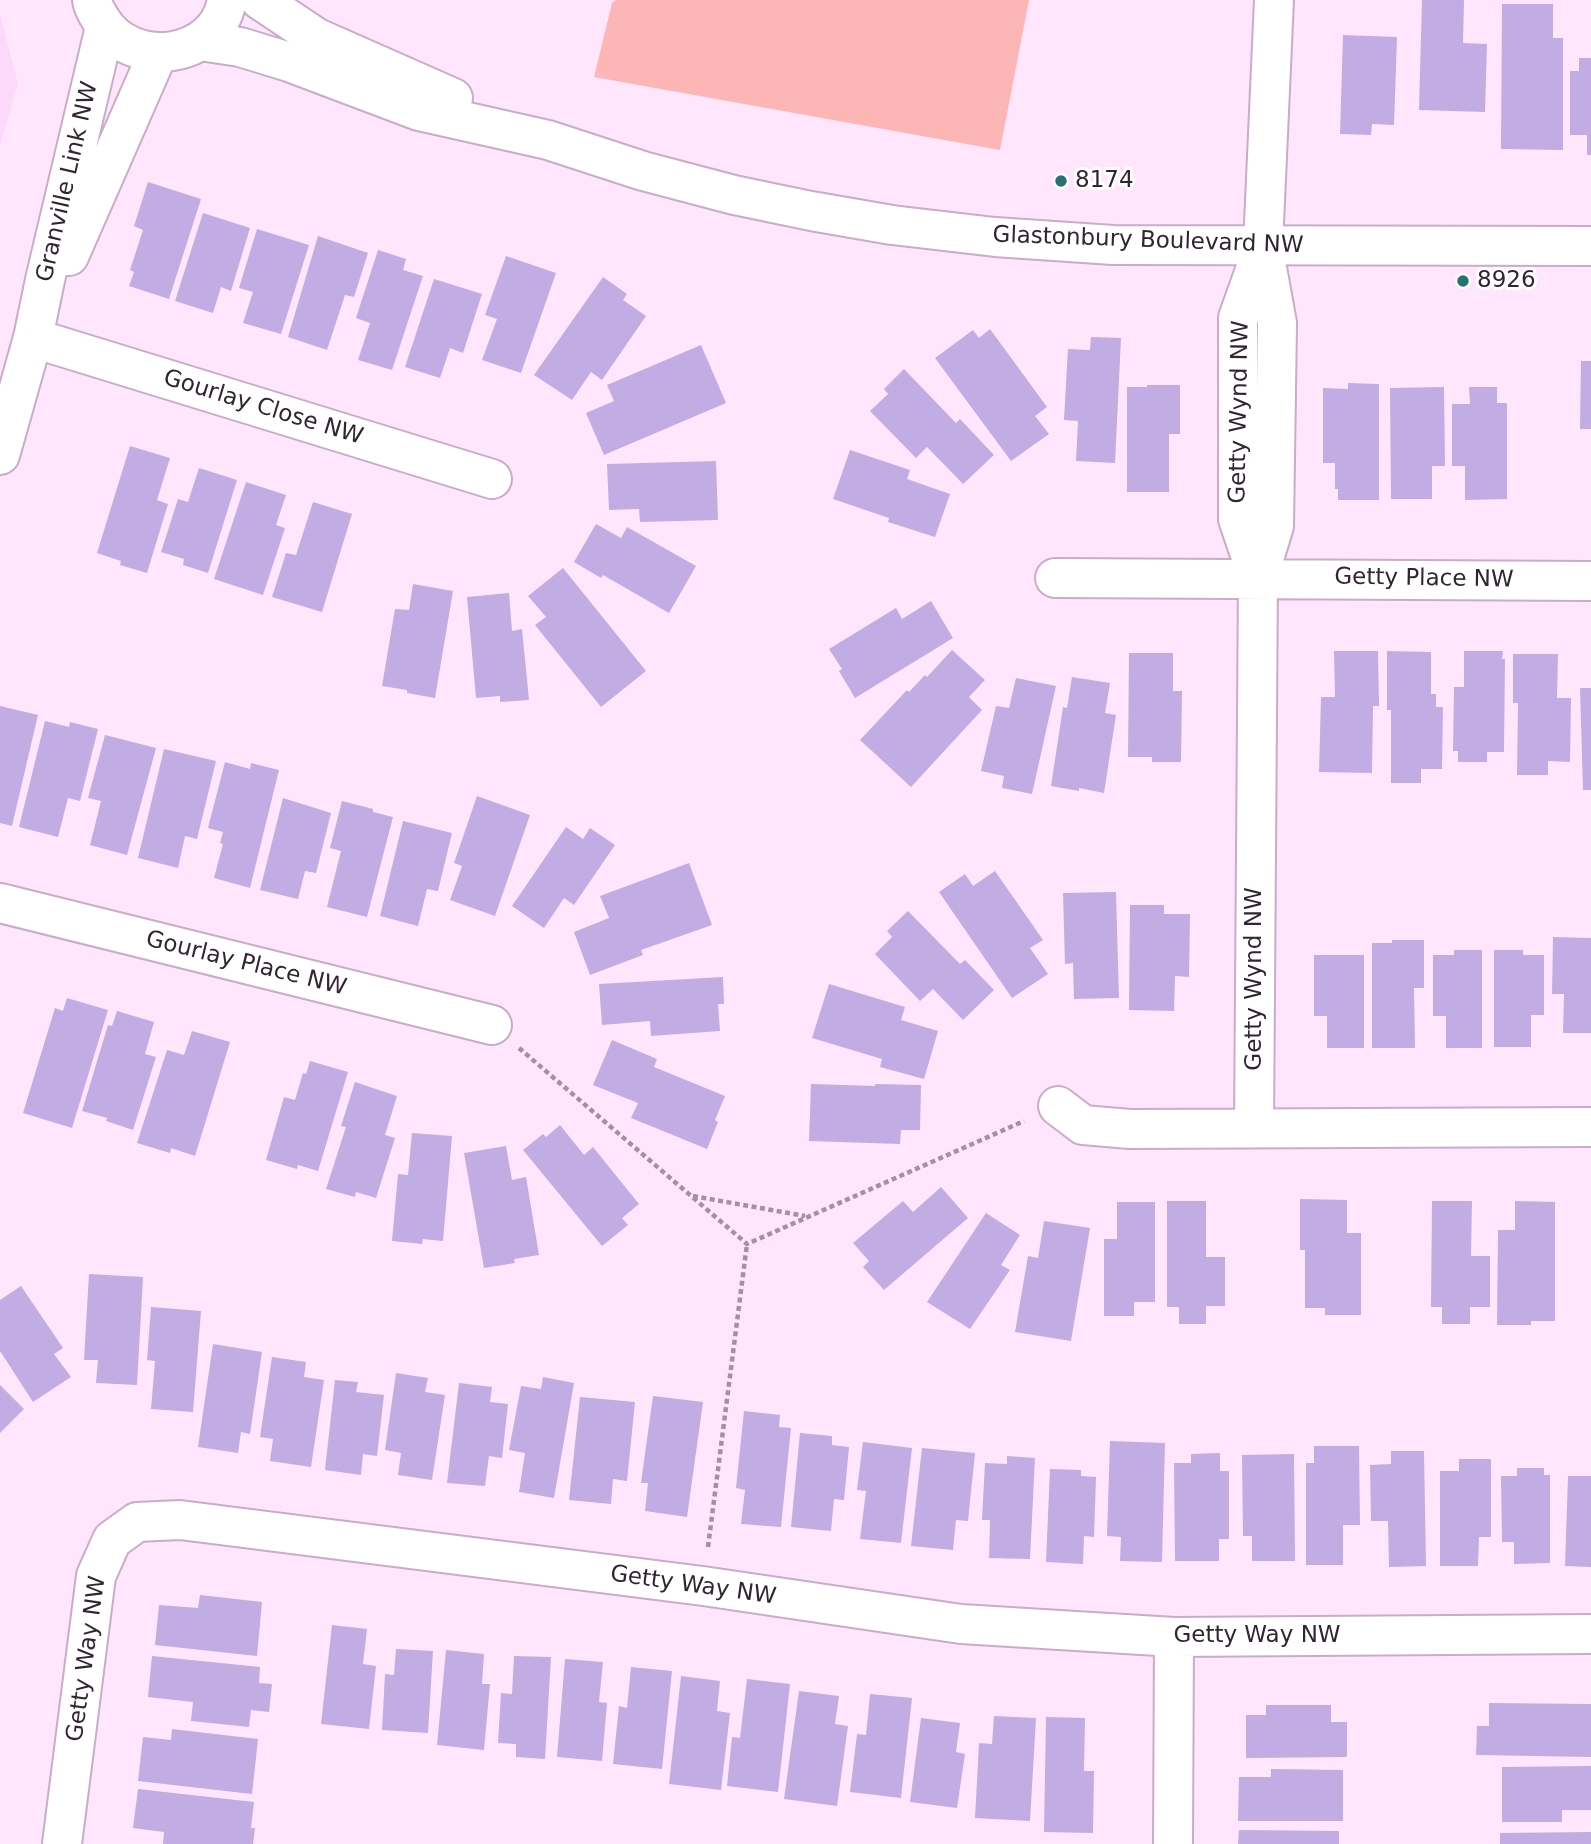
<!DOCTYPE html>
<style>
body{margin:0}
canvas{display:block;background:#ffe6fd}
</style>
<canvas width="1591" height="1844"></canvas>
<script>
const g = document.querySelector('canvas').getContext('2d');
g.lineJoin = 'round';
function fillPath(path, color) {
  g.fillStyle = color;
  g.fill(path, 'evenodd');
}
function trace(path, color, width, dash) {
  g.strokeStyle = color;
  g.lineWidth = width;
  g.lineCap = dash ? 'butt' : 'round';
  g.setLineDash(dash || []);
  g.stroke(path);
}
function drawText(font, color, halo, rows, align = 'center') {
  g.font = font + ' "DejaVu Sans",sans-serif';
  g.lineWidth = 6;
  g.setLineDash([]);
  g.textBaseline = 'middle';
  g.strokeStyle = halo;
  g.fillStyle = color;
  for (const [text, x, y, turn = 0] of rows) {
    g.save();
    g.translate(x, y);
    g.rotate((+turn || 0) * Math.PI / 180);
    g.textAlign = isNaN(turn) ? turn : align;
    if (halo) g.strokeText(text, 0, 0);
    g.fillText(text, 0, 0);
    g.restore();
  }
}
const built = new Path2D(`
 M0,14L18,84L0,146Z`);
const green = new Path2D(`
 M616,0H1029L1000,150L594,77L612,3Z`);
const building = new Path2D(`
 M1422,0H1464L1463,43L1487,44L1485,112L1419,110Z
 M1502,4H1553V38H1563V150L1501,149Z
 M1343,35L1397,37L1394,125L1372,124L1371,135L1340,134Z
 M1579,58H1591V155H1587V135H1570V71H1579Z
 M148,182L201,199L169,299L129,286L134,272L130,270L143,230L134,226Z
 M203,213L250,228L231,291L221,287L213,313L175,301Z
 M257,229L309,245L281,334L243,323L253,292L239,288Z
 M318,236L368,253L354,297L345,295L327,350L288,337Z
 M378,250L406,259L403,270L423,276L392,370L358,360L370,323L356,318Z
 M506,256L556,273L521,373L482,360L497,319L485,315Z
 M603,277L627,294L623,300L646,316L602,380L591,372L572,400L534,375Z
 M434,279L482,294L463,353L450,348L440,378L405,367Z
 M990,329L1047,407L1035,416L1049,434L1011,461L935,358L973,330L979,338Z
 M1091,337L1121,338L1115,463L1076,461L1078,421L1064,420L1068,349L1090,350Z
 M701,345L726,403L604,455L586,413L614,401L607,385Z
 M1581,361H1591V429H1580Z
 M904,369L956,423L960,419L994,455L963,484L927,447L916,458L870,411L888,394L884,389Z
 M1348,383L1379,384V500H1338V489H1335V463H1323V388L1348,389Z
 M1147,385H1180V434H1169V492H1127V387H1147Z
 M1444,387L1445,466H1432V499H1391L1390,388Z
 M1469,387H1497V403H1507V499L1465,500V466H1452V404H1470Z
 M130,446L170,458L157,500L168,504L147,573L120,565L121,561L97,553Z
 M850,450L910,470L907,479L950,494L935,537L888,522L889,518L833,499Z
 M716,461L718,520L640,522L639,509L609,510L607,464Z
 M199,468L237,480L208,573L183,565L184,559L161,552L178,499L188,502Z
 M246,482L286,495L276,525L285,528L263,595L214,579Z
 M313,502L352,514L322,612L272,597L286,553L296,555Z
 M596,524L621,538L627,527L696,566L669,613L603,575L601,578L574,562Z
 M563,568L646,671L601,707L535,625L546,617L528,596Z
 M413,584L453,591L435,698L407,693V690L382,686L395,609L409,610Z
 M509,593L512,631L522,629L529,700L500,702V696L476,698L467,597Z
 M931,601L953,638L855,698L839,671L842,669L829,649L896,608L902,619Z
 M952,650L985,680L969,697L982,710L911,787L860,740L907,690L909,692L925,675L927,677Z
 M1334,651H1378L1379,706H1373L1372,773L1319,772L1321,697H1335Z
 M1387,651L1431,652V694H1436V707H1443L1442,769H1421V783H1391V710H1387Z
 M1464,651H1503L1502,659H1505L1504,752H1487V762H1458V751H1453L1454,687H1464Z
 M1129,653H1173V691H1182L1181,762H1152V757H1128Z
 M1513,654H1558L1557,698H1571L1570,762L1548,761V775H1517L1518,703H1513Z
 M1072,677L1110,683L1105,713L1116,715L1104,793L1079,788V791L1051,786L1063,707L1067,708Z
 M1016,678L1056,686L1032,794L1002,788L1004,776L981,771L996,706L1009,708Z
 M1580,688H1591V790H1583Z
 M0,706L38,715L12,826L0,823Z
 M45,721L69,727L70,722L98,729L80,801L68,798L58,837L19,827Z
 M105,735L156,748L127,855L90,845L101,801L88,798Z
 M164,749L216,761L197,839L185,836L178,868L138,858Z
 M225,762L250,769L251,763L279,770L250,888L214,878L223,844L220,843L223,832L208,828Z
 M477,796L530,815L495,916L450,900L462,866L454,863Z
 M283,798L331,813L316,873L305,871L298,899L260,890Z
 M342,801L373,809V812L393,817L367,917L327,907L341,851L330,848Z
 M403,821L452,833L438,891L427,889L418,926L380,916Z
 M566,827L583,839L590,828L615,845L574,905L564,898L544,928L512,906Z
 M689,863L712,925L641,950L643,955L590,975L574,932L609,918L600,896Z
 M995,871L1043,940L1030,948L1048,974L1012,998L939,892L965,874L973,886Z
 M1116,892L1119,998L1074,999L1073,963L1065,964L1063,893Z
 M1130,905H1164V914H1190L1189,977L1175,976L1174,1011L1129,1010Z
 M908,911L960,964L965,960L994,990L963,1020L933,989L920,1001L875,954L892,937L887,931Z
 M1553,937L1591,938V1033H1563L1564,994H1552Z
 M1392,940H1424V988H1414L1415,1048H1372V943H1392Z
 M1454,950H1482V1048H1446V1016H1433V955H1454Z
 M1494,950H1523V955H1544V1015H1531V1047H1494Z
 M1314,955H1364V1048H1327V1016H1314Z
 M723,977L724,1004H718L720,1031L651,1036L650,1021L602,1025L599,984Z
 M829,984L905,1007L901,1020L938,1031L924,1079L880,1067L882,1059L812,1038Z
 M67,998L108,1010L72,1128L23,1113L55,1008L63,1011Z
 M117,1011L154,1022L145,1054L156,1057L133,1130L106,1121L107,1118L82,1111L108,1025L112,1026Z
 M192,1031L230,1042L195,1156L171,1148L170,1153L137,1143L167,1050L184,1055Z
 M612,1040L657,1059L654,1067L725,1096L715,1120L718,1122L707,1149L631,1118L638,1103L593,1085Z
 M310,1061L348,1072L318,1171L298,1165L297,1169L266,1160L284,1097L295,1100L303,1073L306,1074Z
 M355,1082L397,1096L385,1135L395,1138L376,1198L356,1192L355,1197L326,1189L346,1127L341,1126Z
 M811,1084L875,1086V1084L921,1085L920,1130H901L900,1144L809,1141Z
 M560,1125L584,1155L593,1147L639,1204L622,1218L628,1225L602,1246L523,1150L543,1134L546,1137Z
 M412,1133L452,1136L443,1241L423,1239L422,1244L392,1241L398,1174L408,1175Z
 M506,1146L512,1180L526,1177L539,1255L514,1259L515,1263L484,1268L464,1153Z
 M941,1187L968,1218L884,1290L863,1267L869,1261L853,1243L903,1201L913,1212Z
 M1300,1199L1347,1200V1233H1361V1315H1325V1308H1305V1250H1300Z
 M1167,1201H1206V1257H1225V1306H1206V1324H1179V1307H1167Z
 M1432,1201H1472L1471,1256H1490V1307H1470V1324H1442V1307H1431Z
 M1515,1201L1555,1202V1321H1531V1325H1497L1498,1230H1515Z
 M1117,1202H1155V1302H1134V1316H1104V1239H1117Z
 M986,1213L1020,1235L1001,1265L1010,1270L970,1329L927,1302Z
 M1044,1221L1090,1228L1071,1341L1015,1332L1028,1256L1038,1258Z
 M89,1274L143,1277L137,1385L96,1383L98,1360H84Z
 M21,1286L63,1348L54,1354L71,1377L33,1402L0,1351V1300Z
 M151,1307L201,1311L193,1412L151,1409L155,1361L147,1360Z
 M213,1344L262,1352L250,1434L241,1432L238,1453L198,1447Z
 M272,1357L306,1362L304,1377L324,1380L311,1467L270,1461L273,1439L260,1437Z
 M396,1373L428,1378L425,1392L445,1395L432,1480L398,1475L401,1453L385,1450Z
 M543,1377L574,1383L554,1498L519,1492L525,1453L509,1450L521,1386L541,1389Z
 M335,1380L358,1382L356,1392L384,1395L377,1456L363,1454L361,1475L325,1470Z
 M459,1383L492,1387L490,1402L508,1404L502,1458L489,1456L485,1486L447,1483Z
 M0,1385L24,1409L0,1433Z
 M653,1396L703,1402L687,1517L645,1511L648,1483H641Z
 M580,1397L635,1402L627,1481L613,1479L611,1504L569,1500Z
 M744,1411L780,1415L779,1427L791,1428L781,1527L741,1524L745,1490L736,1488Z
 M800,1433L832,1436V1445L849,1447L844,1500L834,1499L831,1531L791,1527Z
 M1110,1441L1165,1443L1162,1562L1120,1561L1121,1537L1107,1536Z
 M863,1442L912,1448L901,1543L860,1539L866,1491L857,1490Z
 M1314,1446H1359L1360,1525H1343V1565H1306V1463H1314Z
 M922,1448L975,1453L968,1521L956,1520L953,1550L911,1546Z
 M1391,1451H1424L1426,1566L1389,1567L1388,1521H1371L1370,1465L1391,1464Z
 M1220,1453V1471H1229V1539H1219V1561H1175L1174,1463H1191V1454Z
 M1294,1454L1295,1561H1252V1536H1243L1242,1455Z
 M1007,1456L1035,1458L1030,1559L989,1558L990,1520H982L985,1463L1007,1464Z
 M1459,1459H1491V1537H1479L1478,1566H1440V1471H1459Z
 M1517,1468H1544V1475H1550V1563L1514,1564V1542H1502L1501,1476H1517Z
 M1050,1469L1081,1470V1476L1096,1477L1094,1537L1084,1536L1083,1564L1046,1562Z
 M1568,1476H1591V1567L1565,1566Z
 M200,1595L262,1602L257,1656L155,1645L159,1605L198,1608Z
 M332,1625L367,1629L363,1664L376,1666L369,1729L321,1724Z
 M396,1649L433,1651L428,1733L382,1730L385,1674L394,1675Z
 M446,1650L484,1654L482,1684H490L484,1750L437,1745Z
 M152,1656L260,1667L259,1683L272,1684L269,1712L251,1710L249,1727L191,1721L193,1702L148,1697Z
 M514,1656L551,1657L545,1759L516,1757V1744L498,1743L501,1693L512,1694Z
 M565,1659L603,1662L599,1702L607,1703L602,1761L557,1757Z
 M631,1667L672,1671L662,1769L613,1764L619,1706L627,1708Z
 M681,1676L720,1681L717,1711L730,1713L721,1790L669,1784Z
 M747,1679L790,1684L778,1792L727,1786L732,1737L740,1738Z
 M799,1691L839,1696L835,1724L848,1726L837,1806L784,1799Z
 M870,1694L912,1698L901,1798L850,1792L857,1734L866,1735Z
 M1489,1703L1591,1704V1757L1476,1755L1477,1726H1489Z
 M1266,1705H1331V1722H1347V1757L1246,1758V1715H1266Z
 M994,1716L1036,1718L1030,1821L975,1818L979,1743L992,1744Z
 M1046,1717L1085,1718L1084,1771H1094L1093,1833L1044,1832Z
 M921,1718L960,1723L956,1752L965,1754L957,1808L910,1802Z
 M172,1729L258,1739L252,1794L138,1781L143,1737L171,1740Z
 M1591,1766V1810H1562V1822H1502V1767Z
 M1271,1769L1343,1770V1821H1238L1239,1777H1271Z
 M138,1789L254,1802L251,1828H255L253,1844H163L164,1832L133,1828Z
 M1239,1830L1339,1831V1844H1238Z
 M1591,1832V1844H1500V1833Z`);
const path = new Path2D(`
 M519,1048L747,1244L1024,1121
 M693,1196L805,1216
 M708,1547L747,1244`);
const street = new Path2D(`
 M33,338L492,479
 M1055,578L1591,581
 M1258,578L1238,519V318L1263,248
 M0,903L492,1025
 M1058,1106L1083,1125L1130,1129L1591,1127
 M1254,1128L1258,578L1274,526L1277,323L1263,246
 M62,1844L96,1576L112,1540L137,1522L180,1520L703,1586L961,1624L1174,1637L1591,1634
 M1173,1844L1174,1637`);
const secondary = new Path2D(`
 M92,0C93,8 97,13 101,20C131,70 217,60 227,0
 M260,0L317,38L453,98
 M200,41L240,47L289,62L419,111L548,140L643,171L734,195L811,211L892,225L995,237L1113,245L1591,246
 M1263,246L1274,0
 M69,256L158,53
 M0,455L33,338L45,280L105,27`);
const markers = [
 [1061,181,7,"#267174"],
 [1463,281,7,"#267174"]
];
const poiNames = [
 ["8174",1075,181],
 ["8926",1477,281]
];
const streetNames = [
 ["Granville Link NW",68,182,-77],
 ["Glastonbury Boulevard NW",1148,241,2],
 ["Gourlay Close NW",263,408,17],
 ["Getty Wynd NW",1240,412,-89],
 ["Getty Place NW",1424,579,1],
 ["Gourlay Place NW",246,964,14],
 ["Getty Wynd NW",1255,979,-90],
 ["Getty Way NW",693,1586,8],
 ["Getty Way NW",1257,1636],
 ["Getty Way NW",87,1659,-82]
];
fillPath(built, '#fcd8fa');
fillPath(green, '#fcb6b6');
fillPath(building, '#c2ace4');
trace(street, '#c9acc7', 42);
trace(secondary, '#c9acc7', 42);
trace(path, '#a391a2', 4.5, [5, 3.5]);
trace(street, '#fff', 38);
trace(secondary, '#fff', 38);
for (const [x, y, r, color] of markers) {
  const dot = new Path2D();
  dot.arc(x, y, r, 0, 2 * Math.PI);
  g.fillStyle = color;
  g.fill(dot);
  trace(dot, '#fff', 2.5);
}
drawText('23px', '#302530', '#fff', poiNames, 'left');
drawText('23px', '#302530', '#fff', streetNames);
</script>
